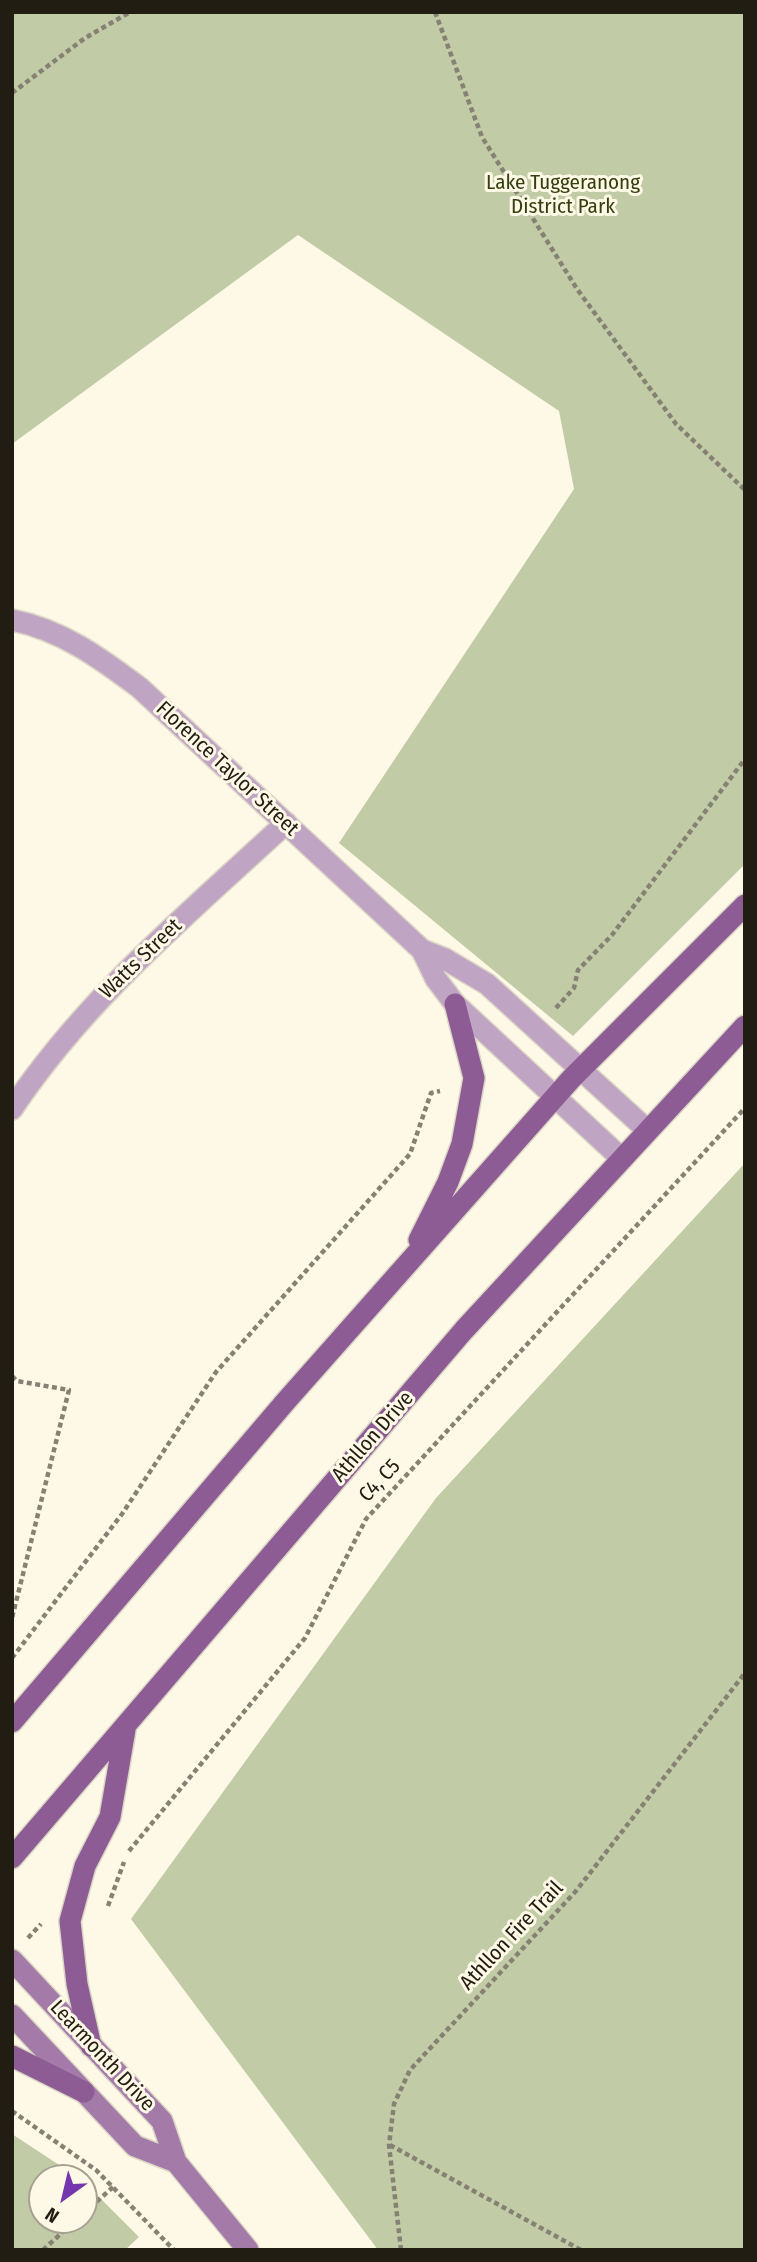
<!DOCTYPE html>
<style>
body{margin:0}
#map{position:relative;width:757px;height:2262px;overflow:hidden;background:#fef9e7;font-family:"Fira Sans Condensed",sans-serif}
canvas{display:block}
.frame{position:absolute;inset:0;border:14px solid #211d13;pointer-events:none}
.north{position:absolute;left:28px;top:2164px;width:70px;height:70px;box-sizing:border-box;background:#fef9e7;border:2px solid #a6a192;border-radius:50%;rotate:214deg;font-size:19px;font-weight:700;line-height:28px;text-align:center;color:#211d13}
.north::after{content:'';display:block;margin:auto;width:24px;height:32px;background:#7537ad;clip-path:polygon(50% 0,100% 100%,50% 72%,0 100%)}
</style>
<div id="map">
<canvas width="757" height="2262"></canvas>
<div class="frame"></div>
<div class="north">N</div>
</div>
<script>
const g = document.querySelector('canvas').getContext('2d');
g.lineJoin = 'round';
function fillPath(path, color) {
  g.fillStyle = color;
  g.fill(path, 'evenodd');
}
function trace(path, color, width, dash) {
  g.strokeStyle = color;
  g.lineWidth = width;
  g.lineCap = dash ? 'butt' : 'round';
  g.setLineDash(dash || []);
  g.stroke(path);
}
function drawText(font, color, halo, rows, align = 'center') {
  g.font = font + ' "Fira Sans Condensed",sans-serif';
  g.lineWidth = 6;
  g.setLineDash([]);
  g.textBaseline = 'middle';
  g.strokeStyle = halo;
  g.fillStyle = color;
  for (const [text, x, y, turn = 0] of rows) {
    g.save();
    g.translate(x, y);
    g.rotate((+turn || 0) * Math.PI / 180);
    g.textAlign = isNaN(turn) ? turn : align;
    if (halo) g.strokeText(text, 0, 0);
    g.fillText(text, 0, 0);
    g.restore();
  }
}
const green = new Path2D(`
 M12,12H745V864L573,1036L339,843L574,489L559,411L298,235L12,444Z
 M745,1163V2250H378L131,1919L436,1498Z
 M12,2134L79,2178H42V2220H84V2182L139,2237L125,2250H12Z`);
const path = new Path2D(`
 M435,12L482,137L577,289L676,424L745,490
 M12,93L85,38L130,12
 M556,1008L574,988L578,970L612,935L745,759
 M12,1376L17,1381L69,1390L12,1618
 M12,1658L122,1514L216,1372L410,1154L431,1093L440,1091
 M129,1851L305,1638L366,1519L745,1108
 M108,1906L124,1862
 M28,1938L41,1924
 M12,2111L96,2170L174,2250
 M390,2145L581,2250
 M84,2213L113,2187
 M43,2250L76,2220
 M401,2250L389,2145L394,2104L410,2070L576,1891L745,1673`);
const street = new Path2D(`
 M12,620C62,630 100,658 140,688L422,950L436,979L455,1004L621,1158
 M422,950L445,959L487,984L646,1129
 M12,1109C86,998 189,913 286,823`);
const secondary = new Path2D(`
 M12,1960L162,2121L176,2162L248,2250
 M12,2015L135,2146L176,2162`);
const primary = new Path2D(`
 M419,1240L448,1182L462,1144L474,1078L455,1004
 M12,1722L286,1401L571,1079L745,905
 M12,1858L464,1330L745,1026
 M91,2046L77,1984L70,1921L85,1866L110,1817L125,1730
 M12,2056L84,2092`);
const parkNames = [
 ["Lake Tuggeranong",563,183],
 ["District Park",563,207]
];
const streetNames = [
 ["Florence Taylor Street",227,769,43],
 ["Watts Street",141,959,-44],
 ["Athllon Drive",373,1437,-49],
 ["C4, C5",380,1481,-47],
 ["Athllon Fire Trail",512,1936,-47],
 ["Learmonth Drive",102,2056,47]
];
fillPath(green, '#c1cba6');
trace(street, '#dbd6c5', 24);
trace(secondary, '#dbd6c5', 24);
trace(primary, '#dbd6c5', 24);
trace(path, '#858173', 4.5, [5, 3.5]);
trace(street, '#c0a4c3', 21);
trace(secondary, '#a37aa8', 21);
trace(primary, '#8d5c94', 21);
drawText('21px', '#353f0e', '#fef9e7', parkNames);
drawText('21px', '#211d13', '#fef9e7', streetNames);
</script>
